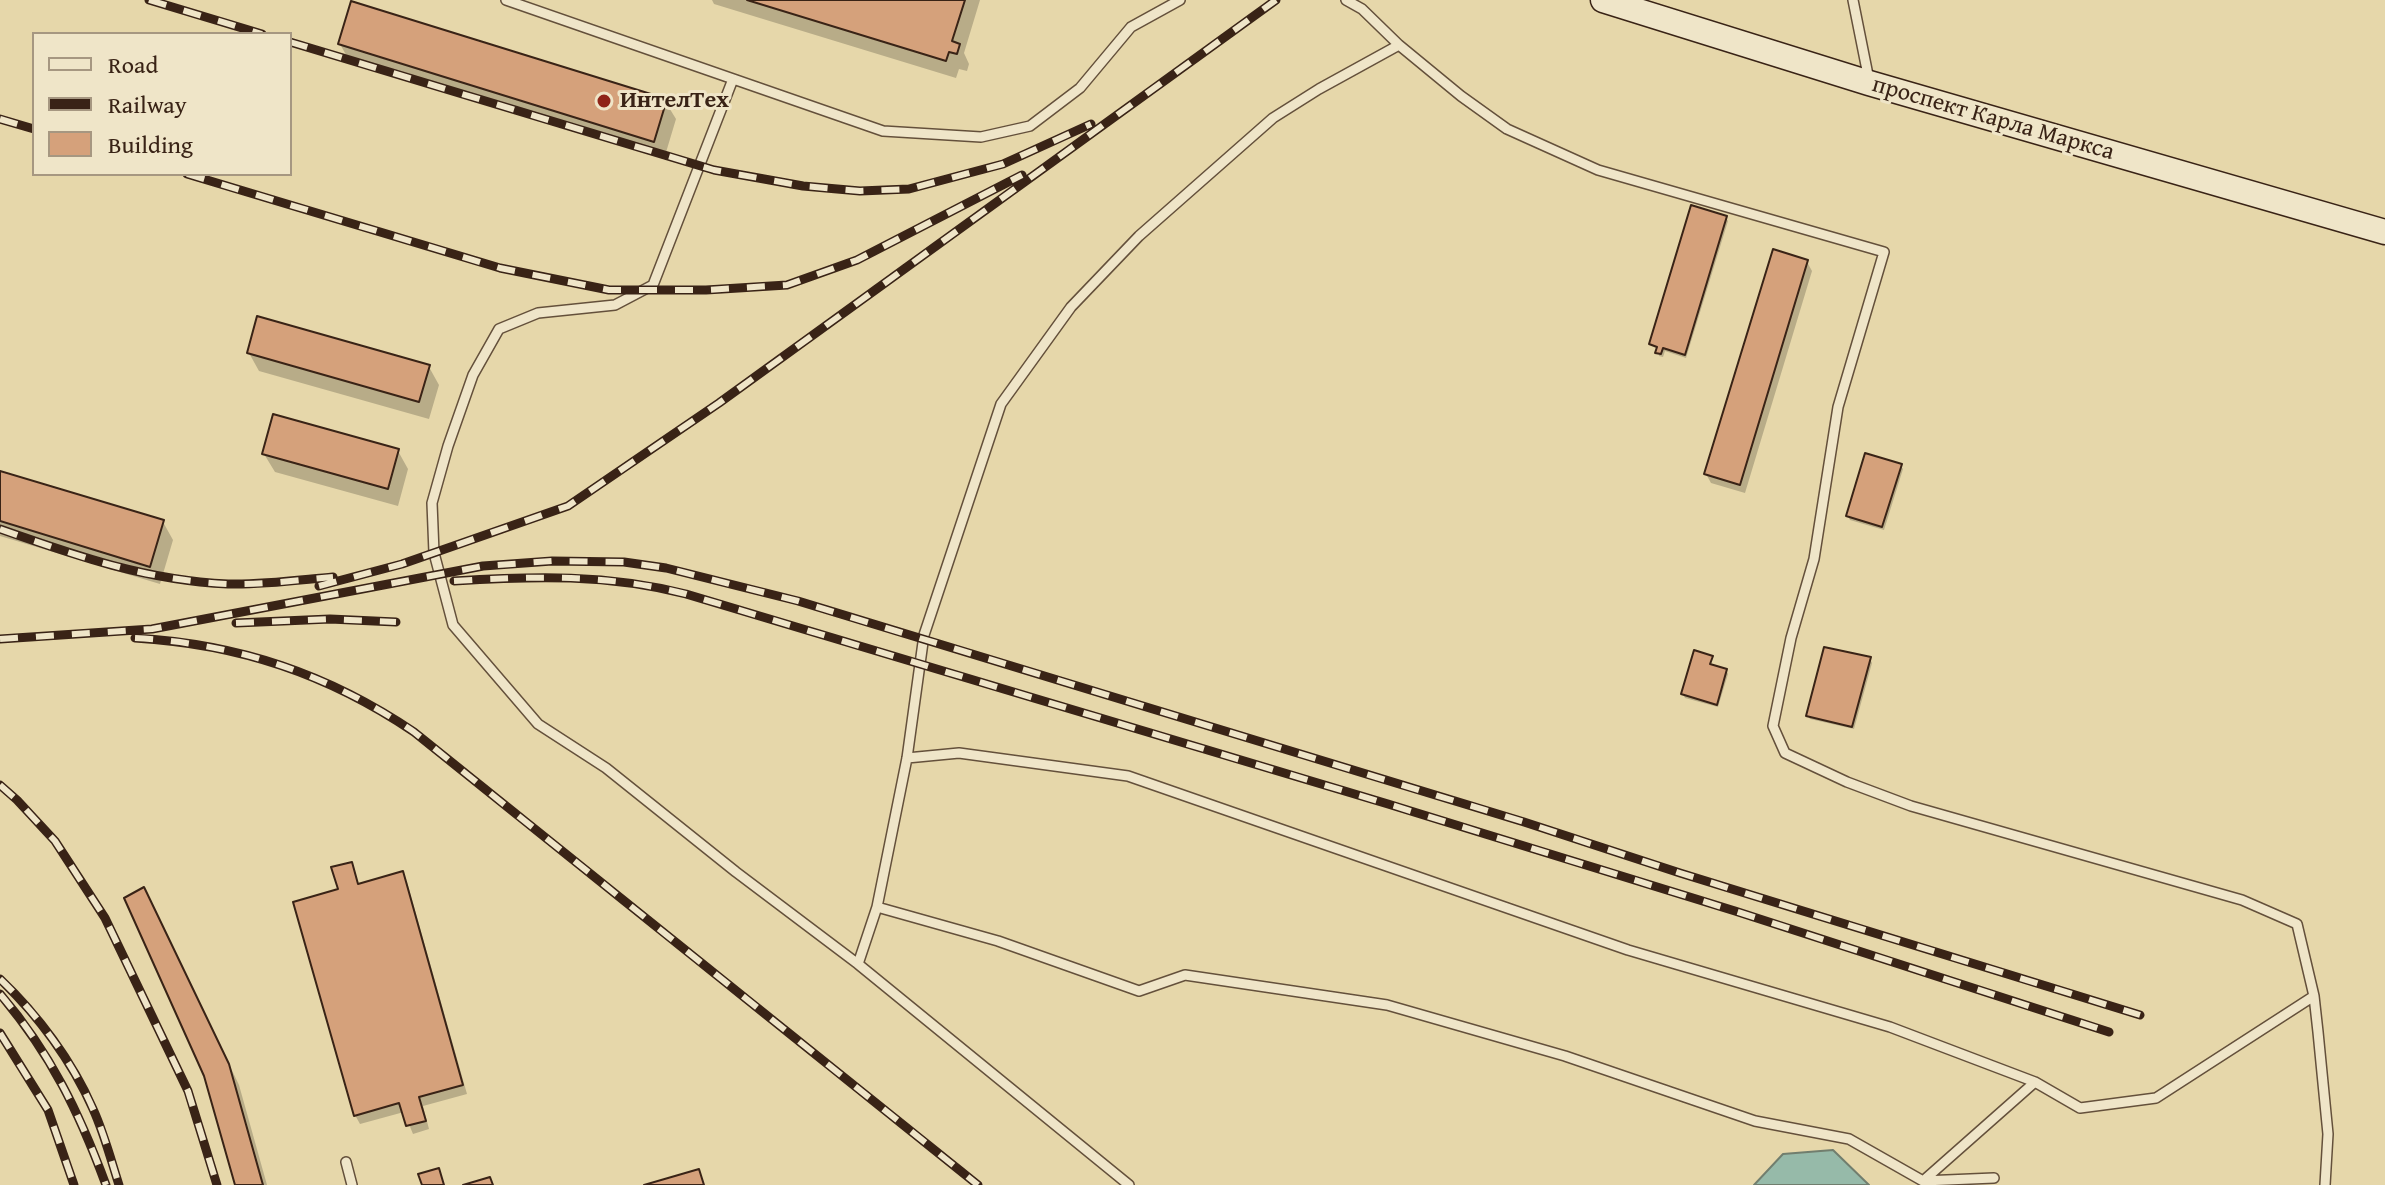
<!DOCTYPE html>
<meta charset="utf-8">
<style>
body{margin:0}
#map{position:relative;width:2385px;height:1185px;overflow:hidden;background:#e6d7aa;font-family:"Gentium Book Plus",serif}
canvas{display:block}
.legend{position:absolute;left:32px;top:32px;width:260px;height:144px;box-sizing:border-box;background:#efe5c8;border:2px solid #a69781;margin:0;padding:10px 14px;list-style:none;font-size:24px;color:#392316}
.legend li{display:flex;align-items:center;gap:16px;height:40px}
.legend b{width:40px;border:2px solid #a69781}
</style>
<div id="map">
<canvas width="2385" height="1185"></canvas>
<ul class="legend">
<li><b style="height:10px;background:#efe5c8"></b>Road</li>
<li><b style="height:10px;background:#392316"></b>Railway</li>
<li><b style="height:22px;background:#d5a17b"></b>Building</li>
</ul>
</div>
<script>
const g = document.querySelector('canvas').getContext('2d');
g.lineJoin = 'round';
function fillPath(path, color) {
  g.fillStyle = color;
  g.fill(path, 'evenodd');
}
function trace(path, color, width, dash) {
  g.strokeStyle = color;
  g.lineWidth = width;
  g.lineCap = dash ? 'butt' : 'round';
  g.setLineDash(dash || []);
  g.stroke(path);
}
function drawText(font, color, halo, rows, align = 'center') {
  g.font = font + ' "Gentium Book Plus",serif';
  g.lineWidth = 6;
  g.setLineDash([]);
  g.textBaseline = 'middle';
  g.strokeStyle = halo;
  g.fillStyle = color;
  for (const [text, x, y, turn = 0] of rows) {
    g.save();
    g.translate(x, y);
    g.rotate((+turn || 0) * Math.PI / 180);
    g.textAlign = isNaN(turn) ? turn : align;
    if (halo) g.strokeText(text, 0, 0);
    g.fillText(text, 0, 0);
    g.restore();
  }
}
const water = new Path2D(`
 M1833,1150L1869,1185H1754L1783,1154Z`);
const shadow = new Path2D(`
 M712,0H980L964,53L969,64L967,71L959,69L956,78L714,4Z
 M340,44L665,101L676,119L664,159L350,62Z
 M1726,218L1728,221L1686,358L1665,351L1663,357L1659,356L1658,349L1651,344Z
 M1807,262L1812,271L1745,493L1711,483L1706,474Z
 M249,353L429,367L439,385L429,419L259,371Z
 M398,451L408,469L398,506L275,472L264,454Z
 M1900,465L1903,469L1884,530L1850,520L1848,516Z
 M0,473L163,522L173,540L160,584L0,536Z
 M1711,657L1712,666L1726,670L1728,674L1718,707L1685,698L1683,694Z
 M1870,659L1872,663L1854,729L1810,719L1808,716Z
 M351,864L359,885L402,873L407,882L467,1094L423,1106L429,1129L413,1134L404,1112L360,1124L355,1115L340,891Z
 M154,908L239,1085L267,1185H238Z`);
const building = new Path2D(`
 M747,0H965L952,41L960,44L957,54L949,52L946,61Z
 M351,1L667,99L654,142L338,44Z
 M1691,205L1727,216L1685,355L1663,348L1661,354L1655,353L1657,347L1649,344Z
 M1773,249L1808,260L1740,485L1704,474Z
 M257,316L430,365L419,402L247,353Z
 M273,414L399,449L388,489L262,454Z
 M1865,453L1902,464L1882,527L1846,516Z
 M0,471L164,520L150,567L0,521Z
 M1824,647L1871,657L1852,727L1806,716Z
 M1694,650L1713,656L1710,664L1727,669L1717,705L1681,694Z
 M352,862L358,884L403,871L463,1085L419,1097L426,1121L406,1126L399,1103L354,1116L293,902L338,889L331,867Z
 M144,887L229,1064L263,1185H235L204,1076L124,898Z
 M439,1168L444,1185H422L418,1174Z
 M699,1169L704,1185H644Z
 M490,1177L493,1185H463Z`);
const lane = new Path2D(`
 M506,0L883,131L981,137L1030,126L1080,88L1131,27L1180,0
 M1346,0L1362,9L1399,45L1461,96L1507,129L1598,170L1884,252L1838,407L1814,559L1791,638L1773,726L1785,753L1847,782L1911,806L2242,900L2297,924L2314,996L2318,1032L2328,1134L2325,1185
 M1853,0L1869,80
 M733,79L653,285L615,305L538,313L499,329L473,375L448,446L432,503L434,553L453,625L538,724L606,768L736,872L858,964L1129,1185
 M907,758L959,753L1128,776L1628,950L1890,1027L2035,1082L2080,1108L2156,1098L2314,996
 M877,907L998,941L1139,991L1185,975L1387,1005L1565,1056L1755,1121L1849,1139L1923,1181L1994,1178
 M858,964L877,907L907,758L924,635L1001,404L1071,307L1139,236L1273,118L1319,89L1399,45
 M346,1162L352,1185
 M1923,1181L2035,1082`);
const secondary = new Path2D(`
 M1603,0L1869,83L2385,232`);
const rail = new Path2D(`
 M149,0L262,34
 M290,42L714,170L803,186L860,191L909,189L1003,164L1091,124
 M0,119L34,129
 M187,174L500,268L609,290H706L787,285L857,260L1022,175
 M0,529C77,556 145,580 228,584C263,585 299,580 333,577
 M454,581C535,576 607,574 686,594L1388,804L1735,911L2109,1032
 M319,586L402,564L568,506L719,403L1276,0
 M236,623L330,619L396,622
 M135,638C239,644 328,674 414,732L978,1185
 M0,639L152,629L483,566L552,561L624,562L666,568L798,601L1524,822L1680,873L2140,1015
 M0,785L17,800L55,841L105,918L188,1091L217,1185
 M0,979C38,1015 72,1061 93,1109C104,1133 111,1160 119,1185
 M0,994C51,1054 79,1112 106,1185
 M0,1033L48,1110L74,1185`);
const markers = [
 [604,101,8,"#8f2418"]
];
const poiNames = [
 ["ИнтелТех",620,101]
];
const streetNames = [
 ["проспект Карла Маркса",1993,119,16]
];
fillPath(water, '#96baa9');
trace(water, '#717e6e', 2);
fillPath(shadow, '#0003');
fillPath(building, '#d5a17b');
trace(building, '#392316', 2);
trace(lane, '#64503b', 12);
trace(secondary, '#392316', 27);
trace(lane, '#efe5c8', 9);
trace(secondary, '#efe5c8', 24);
trace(rail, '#392316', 9);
trace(rail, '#efe5c8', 6, [18]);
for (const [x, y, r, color] of markers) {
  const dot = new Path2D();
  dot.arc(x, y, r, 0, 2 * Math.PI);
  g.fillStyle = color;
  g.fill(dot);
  trace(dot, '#efe5c8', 3);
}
drawText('bold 24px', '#392316', '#efe5c8', poiNames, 'left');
drawText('24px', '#392316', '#efe5c8', streetNames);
</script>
